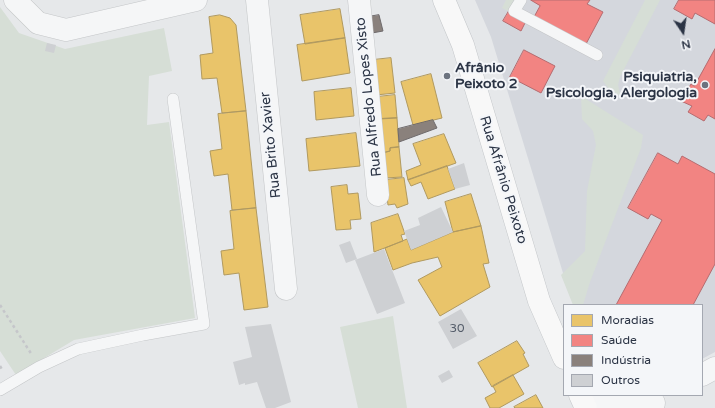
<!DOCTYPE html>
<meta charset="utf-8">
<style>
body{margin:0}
#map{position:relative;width:715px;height:408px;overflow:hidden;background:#e6e8ea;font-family:"Varela Round",sans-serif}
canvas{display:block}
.legend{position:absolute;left:563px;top:304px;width:140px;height:92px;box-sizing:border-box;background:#f4f6f9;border:1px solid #a4a8b1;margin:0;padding:5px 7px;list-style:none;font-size:12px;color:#2b3445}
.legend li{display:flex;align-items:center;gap:8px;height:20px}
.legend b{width:20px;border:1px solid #a4a8b1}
.north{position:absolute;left:663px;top:12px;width:40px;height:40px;-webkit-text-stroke:3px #f4f6f9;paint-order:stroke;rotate:167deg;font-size:11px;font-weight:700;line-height:16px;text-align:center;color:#2b3445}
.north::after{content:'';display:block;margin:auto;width:14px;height:18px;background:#2b3445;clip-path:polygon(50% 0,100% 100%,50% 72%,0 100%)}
</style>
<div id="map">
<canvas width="715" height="408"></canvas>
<ul class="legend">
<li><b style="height:11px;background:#e9c46a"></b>Moradias</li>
<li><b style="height:11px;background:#f28482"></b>Saúde</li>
<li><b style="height:11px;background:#8a817c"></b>Indústria</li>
<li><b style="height:11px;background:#ced0d3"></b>Outros</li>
</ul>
<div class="north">N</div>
</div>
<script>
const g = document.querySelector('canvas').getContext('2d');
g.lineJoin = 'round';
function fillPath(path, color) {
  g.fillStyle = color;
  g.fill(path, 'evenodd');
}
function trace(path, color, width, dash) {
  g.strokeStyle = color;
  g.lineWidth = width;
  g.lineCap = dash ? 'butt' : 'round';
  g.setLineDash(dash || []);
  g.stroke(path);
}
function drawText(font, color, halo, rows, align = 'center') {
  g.font = font + ' "Varela Round",sans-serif';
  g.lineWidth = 4;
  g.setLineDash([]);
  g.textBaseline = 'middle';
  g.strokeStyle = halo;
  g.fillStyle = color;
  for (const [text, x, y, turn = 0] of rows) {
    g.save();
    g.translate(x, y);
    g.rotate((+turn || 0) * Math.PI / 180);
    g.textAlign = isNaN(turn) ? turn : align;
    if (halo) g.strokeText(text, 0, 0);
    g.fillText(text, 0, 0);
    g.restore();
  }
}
const built = new Path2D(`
 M475,0H715V352L702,359V305H575L563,273L491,37Z`);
const green = new Path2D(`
 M506,0H514L508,11L502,8Z
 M645,0H660L620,77L618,85L620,93L619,95L609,89L603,81Z
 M0,7L19,33L65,49L164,28L172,71L149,76L147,125L169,122L195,318L74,340L16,375L0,351Z
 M581,96L643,135L641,148L590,282L583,305H573L561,275L585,251L587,191L596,145L593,131L582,119Z
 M393,316L407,408H358L340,327Z`);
const homes = new Path2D(`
 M340,9L345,38L305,44L300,15Z
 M220,15L230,18L236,25L246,111L222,113L217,78L202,79L200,55L213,53L209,17Z
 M345,38L350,73L302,81L297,45Z
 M391,58L395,93L376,95L373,60Z
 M431,74L442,118L413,125L401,82Z
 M351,88L354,116L316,120L314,92Z
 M395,95L397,118L379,119L377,97Z
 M246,111L256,208L232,210L228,174L214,176L210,151L222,149L218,114Z
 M397,118L399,147L390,148V151L382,153L379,119Z
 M356,133L360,166L309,171L306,139Z
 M444,134L456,163L408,180L406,171L421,165L413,144Z
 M399,147L402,177L385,178L382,153L390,151V148Z
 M447,166L455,189L428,199L421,182L411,186L408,180Z
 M404,178L408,204L397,208L395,204L388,205L385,180Z
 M347,185L348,194L358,193L361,219L350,220L351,229L336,230L331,187Z
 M471,194L481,226L453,232L445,202Z
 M256,208L268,307L244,310L239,273L224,275L221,251L234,249L230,211Z
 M398,214L405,234L401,235L403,241L374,252L371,223Z
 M481,226L489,263L483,264L490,287L440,316L418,280L442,267L438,257L412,263L393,270L385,248L407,239L411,250L453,232Z
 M517,341L525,353L523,354L529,366L492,387L478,363Z
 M513,375L524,394L499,408H490L485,398L496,392L493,386Z
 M536,395L543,408H515L514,407Z`);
const health = new Path2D(`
 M531,0H590L587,4L603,12L586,44L534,17L540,6Z
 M679,0H715V24L695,13L692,19L674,9Z
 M509,11L526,21L521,31L503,21Z
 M715,49V119L708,115L704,121L688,112L692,106L681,101L691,84L694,86Z
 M524,50L555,66L541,93L510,77Z
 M658,153L678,164L682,156L715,174V264L693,305H616L662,220L651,214L648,219L628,208Z`);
const industry = new Path2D(`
 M379,15L383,31L372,33L368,17Z
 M433,120L437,128L399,142L398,129Z`);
const building = new Path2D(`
 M47,43L56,45L54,53L45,51Z
 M464,163L470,185L455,189L448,169Z
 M441,207L453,232L411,250L404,231L420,225L418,218Z
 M350,241L357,259L346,263L339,245Z
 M384,249L405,303L377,314L355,260Z
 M461,309L477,336L453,349L438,322Z
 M271,324L291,402L275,408H266L257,382L245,385V383L239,385L233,362L252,357L245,327Z
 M449,370L453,377L442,383L438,376Z`);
const path = new Path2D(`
 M0,305L32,355
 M0,366L3,371`);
const lane = new Path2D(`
 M521,0L514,11L597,55
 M0,390L39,367L78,349L143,335L204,324L173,99`);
const street = new Path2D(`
 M15,0L38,23L66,30L196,0
 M257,0L286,289
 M359,0L378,195
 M702,375L715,368
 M593,395L618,405L654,403`);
const primary = new Path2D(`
 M444,0L463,45L539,301L564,358
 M580,395L586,408`);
const markers = [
 [447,76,4,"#6c737f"],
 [705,85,4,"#6c737f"]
];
const numberNames = [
 ["30",457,329]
];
const poiNames = [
 ["Afrânio",455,68],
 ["Peixoto 2",455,84],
 ["Psiquiatria,",697,77,"right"],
 ["Psicologia, Alergologia",697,93,"right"]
];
const streetNames = [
 ["Rua Alfredo Lopes Xisto",369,97,-96],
 ["Rua Brito Xavier",271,145,-96],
 ["Rua Afrânio Peixoto",503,180,73]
];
fillPath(built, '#d4d7dd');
fillPath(green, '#d6ded6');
fillPath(homes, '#e9c46a');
trace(homes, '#b0995f', 1);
fillPath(health, '#f28482');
trace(health, '#b66c70', 1);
fillPath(industry, '#8a817c');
trace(industry, '#6e6a6c', 1);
fillPath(building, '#ced0d3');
trace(lane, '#c4c6c8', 12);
trace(street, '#c4c6c8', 23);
trace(primary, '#c2c5c8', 23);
trace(path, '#c5c6ca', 2.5, [3, 3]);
trace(lane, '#f5f6f7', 11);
trace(street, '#f5f6f7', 22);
trace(primary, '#f8f8f8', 22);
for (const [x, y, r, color] of markers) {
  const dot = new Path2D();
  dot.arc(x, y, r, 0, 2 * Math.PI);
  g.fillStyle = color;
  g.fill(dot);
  trace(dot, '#f4f6f9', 1.5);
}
drawText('12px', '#545c69', null, numberNames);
drawText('bold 14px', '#2b3445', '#f4f6f9', poiNames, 'left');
drawText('14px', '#2b3445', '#f4f6f9', streetNames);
</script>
